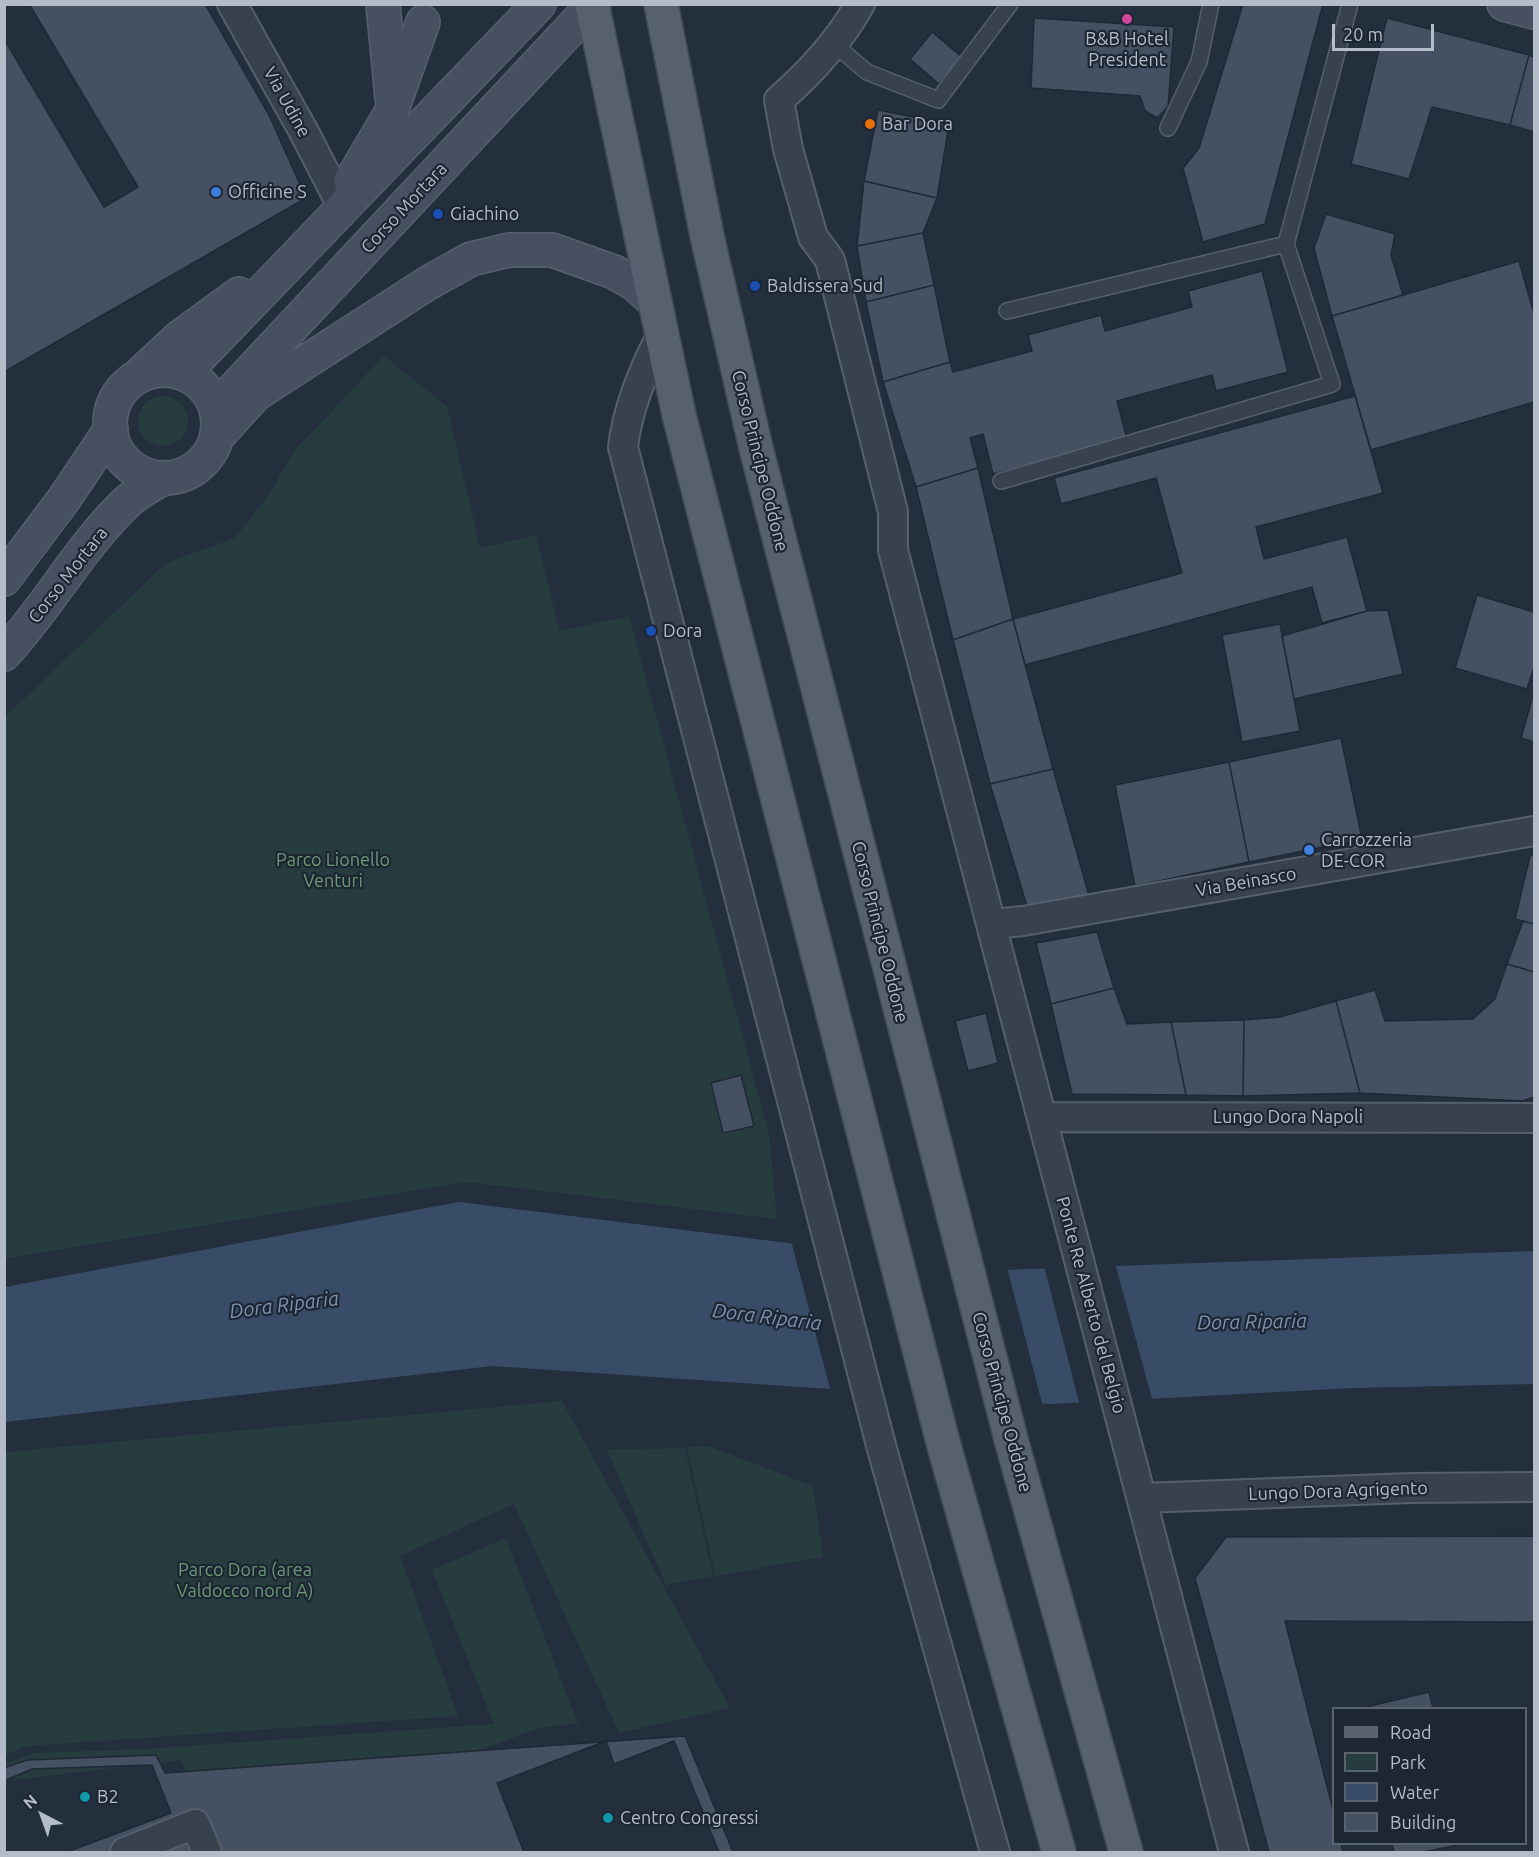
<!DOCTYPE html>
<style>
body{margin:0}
#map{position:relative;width:1539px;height:1857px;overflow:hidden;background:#242f3e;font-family:Ubuntu,sans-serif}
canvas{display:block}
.frame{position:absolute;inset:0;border:6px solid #b4bcc9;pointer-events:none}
.legend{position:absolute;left:1332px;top:1707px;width:195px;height:138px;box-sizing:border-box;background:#1d2633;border:2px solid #59626f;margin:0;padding:8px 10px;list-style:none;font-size:18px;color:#b4bcc9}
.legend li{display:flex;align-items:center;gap:12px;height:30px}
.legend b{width:30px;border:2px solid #59626f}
.north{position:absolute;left:12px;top:1785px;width:60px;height:60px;-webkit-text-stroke:4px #1d2633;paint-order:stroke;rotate:319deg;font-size:16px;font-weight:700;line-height:24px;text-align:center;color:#b4bcc9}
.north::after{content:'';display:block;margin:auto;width:21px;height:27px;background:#b4bcc9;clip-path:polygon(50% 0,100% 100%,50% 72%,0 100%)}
.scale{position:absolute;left:1332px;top:24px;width:102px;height:27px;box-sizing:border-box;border:3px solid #b4bcc9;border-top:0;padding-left:8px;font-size:18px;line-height:21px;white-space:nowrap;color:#b4bcc9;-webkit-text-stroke:4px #1d2633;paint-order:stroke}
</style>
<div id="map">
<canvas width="1539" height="1857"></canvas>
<div class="frame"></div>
<ul class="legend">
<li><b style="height:8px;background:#56606e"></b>Road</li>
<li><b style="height:16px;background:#263c3f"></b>Park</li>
<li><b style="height:16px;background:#394c67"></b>Water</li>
<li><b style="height:16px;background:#455162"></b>Building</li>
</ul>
<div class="north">N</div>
<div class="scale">20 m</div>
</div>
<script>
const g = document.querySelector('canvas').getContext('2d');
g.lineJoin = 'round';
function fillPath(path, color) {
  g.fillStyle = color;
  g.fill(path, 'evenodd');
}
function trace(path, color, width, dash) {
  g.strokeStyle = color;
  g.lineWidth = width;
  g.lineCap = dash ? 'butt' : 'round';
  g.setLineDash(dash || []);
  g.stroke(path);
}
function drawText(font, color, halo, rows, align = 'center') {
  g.font = font + ' Ubuntu,sans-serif';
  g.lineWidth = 4.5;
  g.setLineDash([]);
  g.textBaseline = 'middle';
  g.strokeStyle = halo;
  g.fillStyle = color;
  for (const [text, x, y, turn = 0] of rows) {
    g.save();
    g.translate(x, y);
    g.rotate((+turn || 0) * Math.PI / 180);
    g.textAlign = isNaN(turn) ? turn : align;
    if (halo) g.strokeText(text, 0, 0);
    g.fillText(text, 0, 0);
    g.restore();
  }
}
const green = new Path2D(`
 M384,356L447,406L480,548L536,535L559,631L629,616L769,1134L777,1219L468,1182L5,1259V717L166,563L235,538L268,496L294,451Z
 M138 421a25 25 0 1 1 50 0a25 25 0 1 1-50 0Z
 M562,1401L730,1708L619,1733L514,1504L400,1556L458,1716L27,1746L5,1755V1452Z
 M708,1446L813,1486L823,1557L715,1576L687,1447Z
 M685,1448L713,1576L666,1585L607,1450Z
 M506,1538L578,1723L540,1728L380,1786L199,1803L181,1760L5,1781V1764L32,1753L146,1749L494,1724L432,1570Z`);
const water = new Path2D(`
 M459,1202L1004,1270L1534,1251V1384L1354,1388L1052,1404L492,1366L5,1422V1287Z`);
const pier = new Path2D(`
 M791,1241L1007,1267L1043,1407L831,1392Z
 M1115,1263L1153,1402L1080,1406L1044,1266Z`);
const building = new Path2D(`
 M29,4H205L269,115L306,198L4,372V39L104,207L138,187Z
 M1243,4H1323L1265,224L1203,242L1183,168L1199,148Z
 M1034,18L1174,27L1168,107L1157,118L1145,111L1140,96L1031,88Z
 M1387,18L1529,55L1510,125L1432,107L1409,179L1351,164Z
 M932,32L962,57L939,84L910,59Z
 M1529,55L1534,57V132L1510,125Z
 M878,110L949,124L937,198L864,181Z
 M864,181L937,198L923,233L857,246Z
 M1326,214L1395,234L1391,255L1403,295L1332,316L1314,248Z
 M923,233L934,285L866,302L857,246Z
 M1519,261L1534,314V402L1371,450L1332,316Z
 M1262,271L1288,372L1216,391L1212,375L1117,401L1127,439L993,474L983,434L970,438L978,468L916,487L883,382L950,362L953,372L1032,351L1028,335L1101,315L1105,331L1192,307L1188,291Z
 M934,285L950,362L883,382L866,302Z
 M1355,396L1383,493L1256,527L1264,559L1347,537L1367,611L1322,623L1312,587L1025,665L1013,619L1182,573L1156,478L1061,504L1054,478Z
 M978,468L1013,619L953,640L916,487Z
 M1477,595L1534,612V667L1527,689L1455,668Z
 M1388,610L1403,674L1294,699L1282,636L1367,611Z
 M1013,619L1053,769L990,784L953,640Z
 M1280,624L1300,731L1242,742L1222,635Z
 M1534,692V742L1521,738Z
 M1341,738L1362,839L1249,862L1229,762Z
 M1229,762L1249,862L1135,886L1115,785Z
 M1053,769L1090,899L1029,913L990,784Z
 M1534,855V924L1515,919L1530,856Z
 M1523,921L1534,924V972L1507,964Z
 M1097,932L1114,988L1051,1004L1036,943Z
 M1507,964L1534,972V1097L1523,1101L1360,1093L1336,1001L1375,990L1385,1021L1473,1019L1495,999Z
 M1114,988L1127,1024L1171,1022L1186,1095L1072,1094L1051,1004Z
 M1336,1001L1360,1093L1243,1096L1244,1020L1280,1017Z
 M986,1013L998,1063L968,1071L955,1021Z
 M1244,1020L1243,1096L1186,1095L1171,1022Z
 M741,1075L754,1126L723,1133L711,1083Z
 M1534,1536V1622L1285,1621L1334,1814V1844H1341L1343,1852H1269L1195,1578L1226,1537Z
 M1429,1692L1433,1708H1362Z
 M685,1736L733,1852H4V1768L27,1760L156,1755L165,1773Z
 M606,1741L614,1764L674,1741L719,1852H524L497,1783Z
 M152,1765L171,1813L67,1852H4V1781L32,1769Z
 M1392,1844H1462L1424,1852H1394Z`);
const lane = new Path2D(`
 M834,44L867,72L938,100L1010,4
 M1168,128L1199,62L1211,4
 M1007,311L1286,244
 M1001,481L1332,384L1286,244L1350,4`);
const street = new Path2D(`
 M232,4L304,132L339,200
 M860,4C839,42 811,72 779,100L788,149L813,237L830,260L893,512V550L1234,1852
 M662,335C644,367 627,411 623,447L882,1449L995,1852
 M993,924L1023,921L1534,831
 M1042,1117L1534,1118
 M1142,1498L1411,1488L1534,1487
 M125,1852L195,1824L207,1852`);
const secondary = new Path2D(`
 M383,4L392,98
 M1504,4L1534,12
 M351,181L390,115L423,22
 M110 424a54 54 0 1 1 108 0a54 54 0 1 1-108 0Z
 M184,373L539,4
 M136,378L180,337L239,294
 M216,408L594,4
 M216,438L256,394L428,283L471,259L509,250H552L614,272L635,284L655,302
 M4,579L64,499L111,429
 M4,654C49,606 80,546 128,501C138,492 151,485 163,478`);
const primary = new Path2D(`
 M592,4L679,415L944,1446L1059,1852
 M661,4L707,236L756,448L1012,1443L1126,1852`);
const markers = [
 [1127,19,6,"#d1479c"],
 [870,124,6,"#e8710a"],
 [216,192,6,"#3f7fe0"],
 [438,214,6,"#1a4fb4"],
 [755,286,6,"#1a4fb4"],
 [651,631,6,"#1a4fb4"],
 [1309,850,6,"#3f7fe0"],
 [85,1797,6,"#0f9aa8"],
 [608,1818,6,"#0f9aa8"]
];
const poiNames = [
 ["B&B Hotel",1127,39,"center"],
 ["President",1127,60,"center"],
 ["Bar Dora",882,124],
 ["Officine S",228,192],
 ["Giachino",450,214],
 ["Baldissera Sud",767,286],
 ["Dora",663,631],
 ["Carrozzeria",1321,840],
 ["DE-COR",1321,861],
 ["B2",97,1797],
 ["Centro Congressi",620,1818]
];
const streetNames = [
 ["Via Udine",287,102,61],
 ["Corso Mortara",404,208,-47],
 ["Corso Principe Oddone",760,461,76],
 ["Corso Mortara",68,575,-52],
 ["Via Beinasco",1246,882,-10],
 ["Corso Principe Oddone",880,932,76],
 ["Lungo Dora Napoli",1288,1117],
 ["Ponte Re Alberto del Belgio",1091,1305,75],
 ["Corso Principe Oddone",1002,1402,75],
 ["Lungo Dora Agrigento",1338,1491,-2]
];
const parkNames = [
 ["Parco Lionello",333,860],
 ["Venturi",333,881],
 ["Parco Dora (area",245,1570],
 ["Valdocco nord A)",245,1591]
];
const waterNames = [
 ["Dora Riparia",284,1305,-7],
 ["Dora Riparia",767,1317,7],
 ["Dora Riparia",1252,1322,-1]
];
fillPath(green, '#263c3f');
fillPath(water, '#394c67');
fillPath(pier, '#242f3e');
fillPath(building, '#455162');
trace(building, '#1f2835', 1.5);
trace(lane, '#565f6c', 18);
trace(street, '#565f6c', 32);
trace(secondary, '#565f6c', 36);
trace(primary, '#414a57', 36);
trace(lane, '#38414e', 15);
trace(street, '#38414e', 28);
trace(secondary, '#465061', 33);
trace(primary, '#56606e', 33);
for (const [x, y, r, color] of markers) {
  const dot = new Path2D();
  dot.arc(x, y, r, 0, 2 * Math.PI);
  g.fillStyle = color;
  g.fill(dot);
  trace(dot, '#1d2633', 2);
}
drawText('18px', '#b4bcc9', '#1d2633', poiNames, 'left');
drawText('18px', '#b4bcc9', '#1d2633', streetNames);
drawText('18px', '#6b9a76', '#1d2633', parkNames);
drawText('italic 20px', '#7c92b1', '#1d2633', waterNames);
</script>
